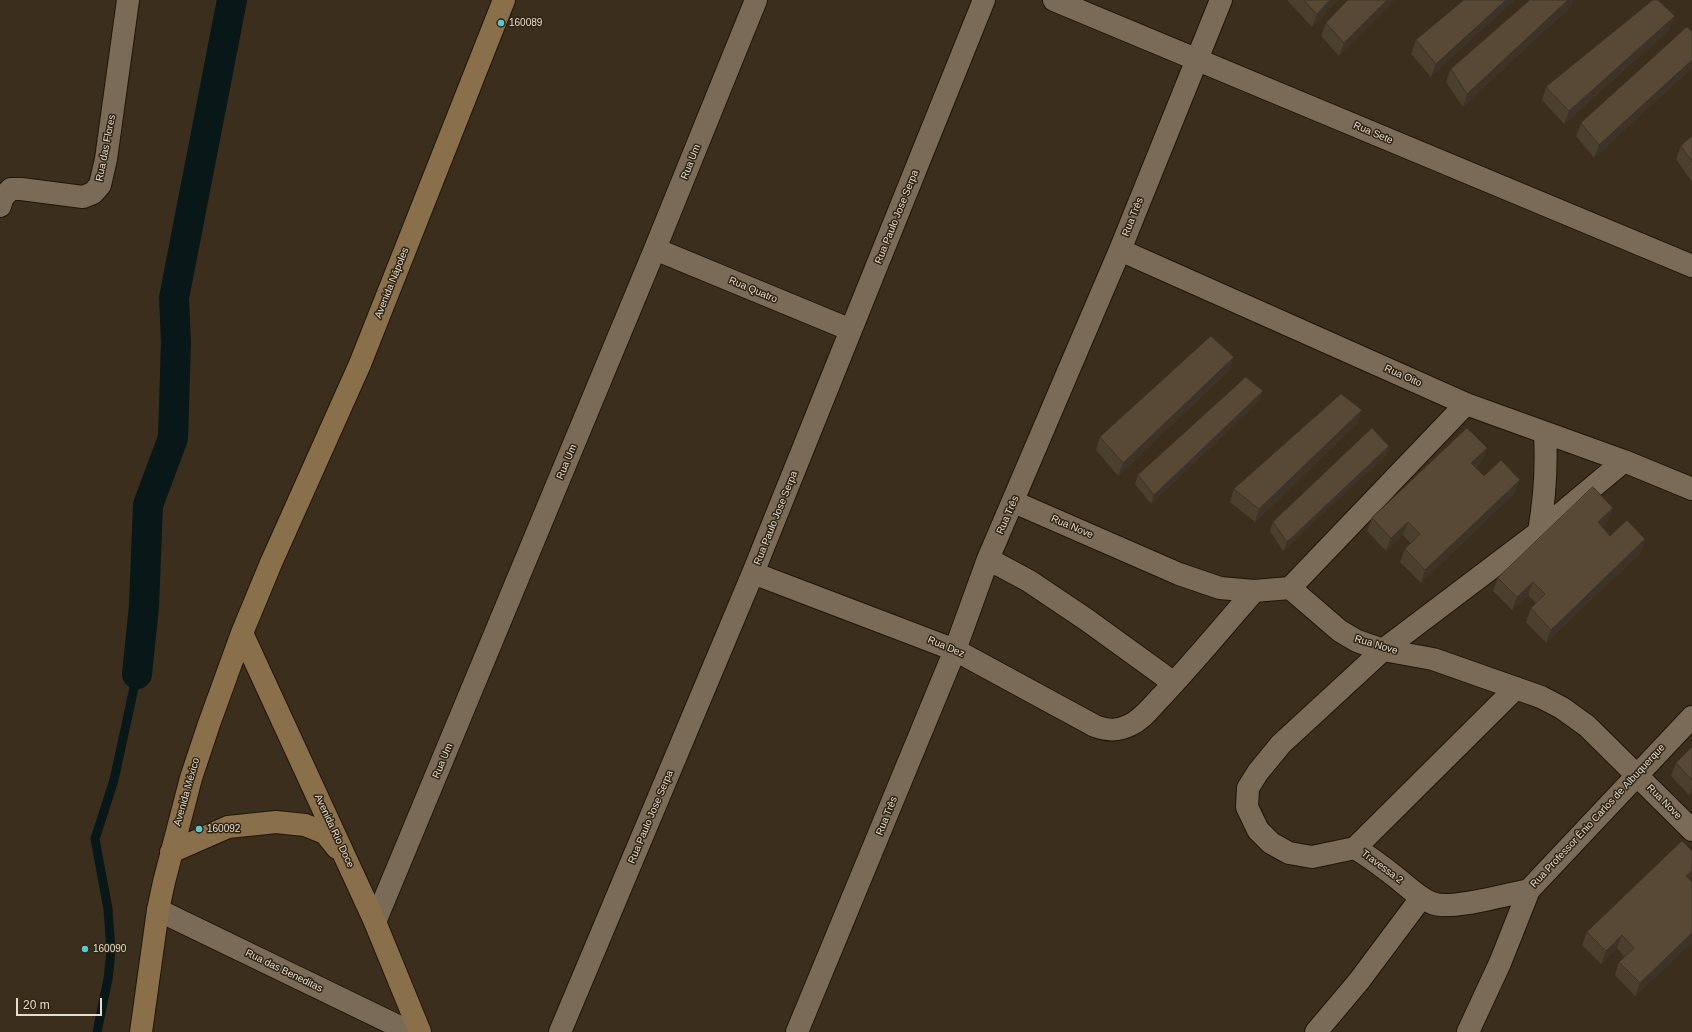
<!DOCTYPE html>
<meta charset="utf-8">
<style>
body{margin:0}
#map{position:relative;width:1692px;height:1032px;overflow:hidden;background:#3b2e1c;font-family:Helvetica,sans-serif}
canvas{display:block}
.scale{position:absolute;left:16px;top:998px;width:86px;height:18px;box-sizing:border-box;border:2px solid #e4dcd1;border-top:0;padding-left:5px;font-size:12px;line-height:14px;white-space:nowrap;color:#e4dcd1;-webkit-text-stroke:3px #302412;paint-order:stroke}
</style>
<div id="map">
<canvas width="1692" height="1032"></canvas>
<div class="scale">20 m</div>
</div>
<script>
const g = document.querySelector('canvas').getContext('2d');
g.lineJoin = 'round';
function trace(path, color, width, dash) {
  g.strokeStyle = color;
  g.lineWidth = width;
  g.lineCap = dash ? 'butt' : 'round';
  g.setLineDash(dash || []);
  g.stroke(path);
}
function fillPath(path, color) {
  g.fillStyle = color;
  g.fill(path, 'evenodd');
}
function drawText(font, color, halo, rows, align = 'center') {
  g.font = font + ' Helvetica,sans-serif';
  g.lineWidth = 3;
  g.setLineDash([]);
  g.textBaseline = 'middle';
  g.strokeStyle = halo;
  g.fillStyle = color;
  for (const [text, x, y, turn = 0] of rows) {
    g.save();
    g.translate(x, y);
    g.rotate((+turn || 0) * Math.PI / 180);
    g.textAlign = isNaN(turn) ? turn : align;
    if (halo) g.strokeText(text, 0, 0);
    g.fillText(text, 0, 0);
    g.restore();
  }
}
const stream = new Path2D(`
 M97,1032L108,979L111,951L108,909L95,839L114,780L137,674`);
const canal = new Path2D(`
 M137,674L144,606L148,505L173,438L176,342L174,298L232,0`);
const street = new Path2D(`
 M1054,0L1692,266
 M0,206L3,197L11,189H21L83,197L93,193L100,185L106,159L128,0
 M655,249L851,330
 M1120,250L1466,404L1624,461L1692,489
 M1014,502L1179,574L1220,588L1254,591L1290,588L1340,631L1357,641L1383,650L1433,659L1541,697L1562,708L1587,726L1692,830
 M1539,532C1545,497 1547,469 1545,434
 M988,559L1029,581L1087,620L1174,683
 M753,573L955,650L1095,726C1108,731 1118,731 1130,725C1143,719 1152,706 1162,696C1194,662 1224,626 1254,591
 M1290,588L1466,404
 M1355,848L1516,688
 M1529,890C1507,894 1451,911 1432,903C1419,898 1408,887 1397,878C1383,867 1370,857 1355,848L1312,857L1289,853L1271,843L1258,830L1247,807L1248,788L1258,772L1281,744L1383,650L1539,532L1624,461
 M158,910L410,1032
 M375,922L655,249L756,0
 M560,1032L753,573L984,0
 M797,1032L955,650L988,559L1120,250L1221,0
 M1316,1032L1359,981L1421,898
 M1468,1032L1500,963L1529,890L1692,717`);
const secondary = new Path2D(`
 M242,633L375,922L420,1032
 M171,852L228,827L276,822L305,825L325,833L337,848
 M141,1032L158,910L164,882L191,778L209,724L242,633L271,563L360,364L504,0`);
const wall = new Path2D(`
 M1287,0H1338L1312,27Z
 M1395,0L1339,56L1321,36L1326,23Z
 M1464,0L1431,77L1411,54L1416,40Z
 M1571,6L1463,107L1446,82L1451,69Z
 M1687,27L1594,158L1576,136L1581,123Z
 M1670,29L1564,124L1542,100L1546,87Z
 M1692,136V182L1676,159L1681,146Z
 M1230,370L1118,476L1096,450L1100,437Z
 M1260,400L1151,504L1135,484L1138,475Z
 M1362,410L1358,423L1255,522L1230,502L1234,489Z
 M1389,446L1386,455L1283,551L1270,531L1273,522Z
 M1487,448L1482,461L1476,467L1484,476L1515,493L1421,583L1400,562L1405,549L1411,543L1403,535L1386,551L1367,531L1372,518Z
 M1613,508L1608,521L1602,527L1610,536L1645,539L1641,552L1546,643L1526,622L1531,608L1536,603L1528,595L1512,610L1493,591L1498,578Z
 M1692,747V793L1689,795L1671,776L1676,763Z
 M1692,879L1691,881L1692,882V942L1635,996L1615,975L1619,962L1625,957L1617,948L1601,964L1582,945L1587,932Z`);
const shadedWall = new Path2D(`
 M1330,0H1338L1312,27L1317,14Z
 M1387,0H1395L1339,56L1344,43Z
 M1506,0H1515L1431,77L1436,64Z
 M1568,0H1573L1571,6L1463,107L1467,94Z
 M1675,16L1670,29L1564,124L1569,111Z
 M1692,60V69L1594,158L1599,145Z
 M1234,357L1230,370L1118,476L1123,463Z
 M1263,391L1260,400L1151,504L1154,495Z
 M1362,410L1358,423L1255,522L1259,509Z
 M1389,446L1386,455L1283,551L1287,542Z
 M1487,448L1482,461L1467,476L1471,463Z
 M1520,480L1515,493L1421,583L1425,570Z
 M1613,508L1608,521L1593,535L1598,522Z
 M1408,522L1403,535L1386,551L1391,538Z
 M1645,539L1641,552L1546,643L1551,630Z
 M1533,582L1528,595L1512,610L1517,597Z
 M1692,788V793L1689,795Z
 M1692,871V879L1682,889L1686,876Z
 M1692,933V942L1635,996L1640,983Z
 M1622,935L1617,948L1601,964L1606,951Z`);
const building = new Path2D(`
 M1304,0H1330L1317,14Z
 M1348,0H1387L1344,43L1326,23Z
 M1464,0H1506L1436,64L1416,40Z
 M1530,0H1568L1467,94L1451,69Z
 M1653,0H1658L1675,16L1569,111L1546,87Z
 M1687,27L1692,31V60L1599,145L1581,123Z
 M1692,136V162L1681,146Z
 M1211,336L1234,357L1123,463L1100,437Z
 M1246,377L1263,391L1154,495L1138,475Z
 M1341,394L1362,410L1259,509L1234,489Z
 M1372,428L1389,446L1287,542L1273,522Z
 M1467,428L1487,448L1471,463L1484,476L1501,460L1520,480L1425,570L1405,549L1420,534L1408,522L1391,538L1372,518Z
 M1593,487L1613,508L1598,522L1610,536L1627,520L1645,539L1551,630L1531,608L1545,594L1533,582L1517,597L1498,578Z
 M1692,747V780L1676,763Z
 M1682,841L1692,851V871L1686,876L1692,882V933L1640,983L1619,962L1634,948L1622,935L1606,951L1587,932Z`);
const markers = [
 [501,23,4,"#51ccd1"],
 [199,829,4,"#51ccd1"],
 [85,949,4,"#51ccd1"]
];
const poiNames = [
 ["160089",509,23],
 ["160092",207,829],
 ["160090",93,949]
];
const streetNames = [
 ["Rua Sete",1373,133,23],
 ["Rua das Flores",106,148,-79],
 ["Rua Um",691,162,-68],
 ["Rua Paulo Jose Serpa",897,217,-68],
 ["Rua Três",1133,217,-68],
 ["Avenida Nápoles",392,283,-68],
 ["Rua Quatro",753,290,23],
 ["Rua Oito",1403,376,24],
 ["Rua Um",567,462,-67],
 ["Rua Três",1008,515,-66],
 ["Rua Paulo Jose Serpa",776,518,-68],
 ["Rua Nove",1072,527,23],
 ["Rua Nove",1376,645,17],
 ["Rua Dez",946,647,23],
 ["Rua Um",443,761,-67],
 ["Avenida México",187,792,-74],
 ["Rua Nove",1664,802,45],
 ["Rua Três",887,816,-68],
 ["Rua Professor Ênio Carlos de Albuquerque",1598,816,-47],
 ["Rua Paulo Jose Serpa",651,817,-67],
 ["Avenida Rio Doce",334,831,65],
 ["Travessa 2",1382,867,37],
 ["Rua das Beneditas",284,971,26]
];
trace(stream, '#081717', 9);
trace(canal, '#081717', 30);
trace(street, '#211605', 24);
trace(secondary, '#211605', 24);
trace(street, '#7a6b58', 22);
trace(secondary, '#89704a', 22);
fillPath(wall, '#4b3f2e');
fillPath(shadedWall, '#3d3326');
fillPath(building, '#574936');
trace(building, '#3d3326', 1);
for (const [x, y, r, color] of markers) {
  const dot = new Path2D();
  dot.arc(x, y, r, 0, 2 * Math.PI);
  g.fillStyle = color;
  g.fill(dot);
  trace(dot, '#302412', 1.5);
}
drawText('10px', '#e4dcd1', '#302412', poiNames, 'left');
drawText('10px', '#e4dcd1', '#302412', streetNames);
</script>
